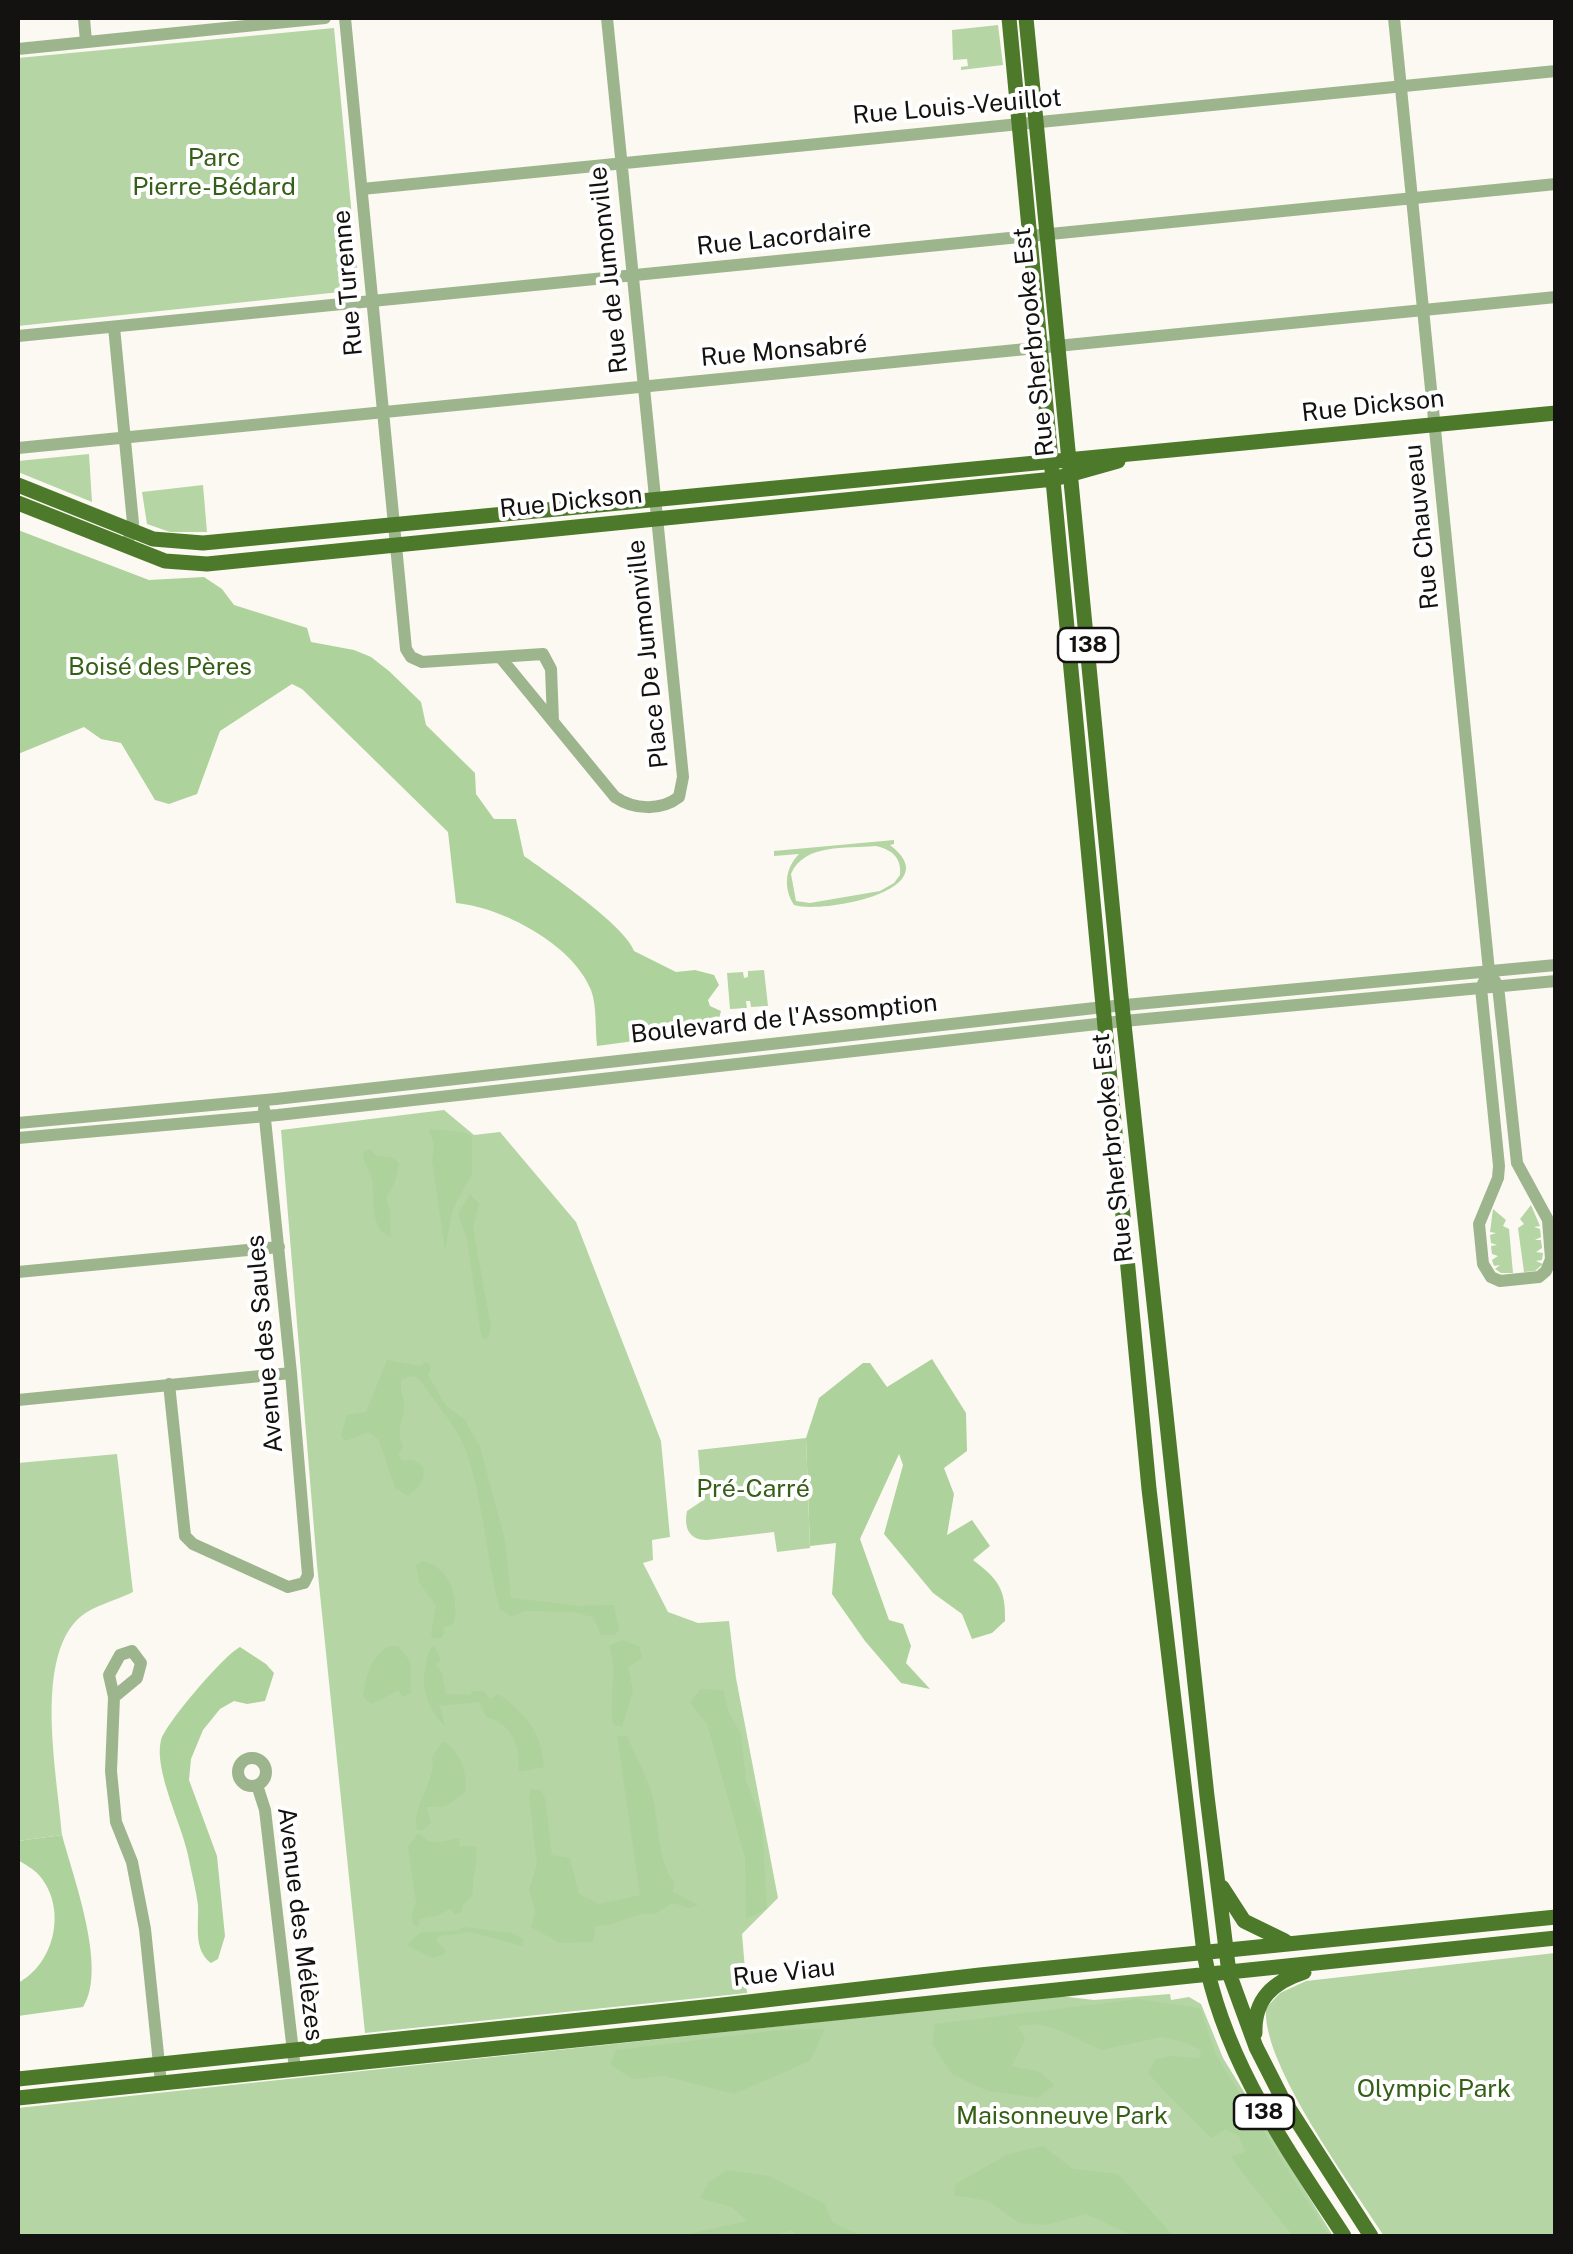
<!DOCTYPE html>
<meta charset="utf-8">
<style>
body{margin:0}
#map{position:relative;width:1573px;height:2254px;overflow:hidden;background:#fcf9f2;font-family:"Public Sans",sans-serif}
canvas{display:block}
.frame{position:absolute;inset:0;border:20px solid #131210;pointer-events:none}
</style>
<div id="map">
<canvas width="1573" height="2254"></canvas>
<div class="frame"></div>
</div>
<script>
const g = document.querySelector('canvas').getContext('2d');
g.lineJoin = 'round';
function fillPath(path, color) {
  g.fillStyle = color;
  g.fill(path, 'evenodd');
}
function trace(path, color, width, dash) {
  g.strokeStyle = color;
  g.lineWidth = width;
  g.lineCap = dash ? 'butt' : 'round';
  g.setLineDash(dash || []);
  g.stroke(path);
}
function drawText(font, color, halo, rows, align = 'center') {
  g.font = font + ' "Public Sans",sans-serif';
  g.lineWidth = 8;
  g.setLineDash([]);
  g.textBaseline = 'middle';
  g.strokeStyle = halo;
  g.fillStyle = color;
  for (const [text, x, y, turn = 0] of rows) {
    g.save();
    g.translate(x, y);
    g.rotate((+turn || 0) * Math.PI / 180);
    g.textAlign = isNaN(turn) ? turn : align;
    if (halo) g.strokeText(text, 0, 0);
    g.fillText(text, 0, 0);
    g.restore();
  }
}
const green = new Path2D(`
 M998,25L1003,65L961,70V67L968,66L967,59L953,60L952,30Z
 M334,28L359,290L18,326V58Z
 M89,454L92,502L18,472V461Z
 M203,485L207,532H170L147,524L142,492Z
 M894,840V844L890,845C951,891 820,914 794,905C783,888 785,868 799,854L774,856V851ZM875,846C891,849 902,857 900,875L894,883L880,891L810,903L796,901L791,874C804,843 847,849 875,846Z
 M764,970L768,1006L751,1007L750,1001H746L747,1008L730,1009L727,973L743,972L744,978L748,977V971Z
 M444,1110L474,1135L500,1132L576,1222L661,1441L670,1537L652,1540L653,1560L643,1563L668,1612L698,1623L729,1621L736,1678L778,1898L742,1934L747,1993L365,2033L317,1565L281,1130Z
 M1531,1205L1540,1226L1534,1227L1540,1229L1541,1237L1535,1240H1541L1542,1248L1536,1252L1543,1253L1542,1260L1536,1261L1543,1264L1535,1271L1524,1272L1518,1228L1524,1224L1520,1219Z
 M1493,1209L1506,1220L1503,1226L1509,1229L1513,1273H1501L1495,1269L1500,1265L1494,1266L1492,1260L1498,1256L1492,1254L1491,1246L1497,1245L1491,1243L1490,1235L1496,1233L1490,1232Z
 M806,1438L810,1548L777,1552L774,1532L707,1540C688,1540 684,1527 687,1511L702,1501L698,1450Z
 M117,1454L133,1592C117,1600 89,1607 77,1620C34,1664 58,1778 62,1835L18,1841V1463Z
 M1555,1953V2236H1384C1353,2187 1261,2064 1266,2008L1280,1993L1306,1981Z
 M1170,1994L1171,2000L1189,1997L1201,2004L1223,2058L1333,2236H18V2108L1060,1996L1094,2000Z`);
const forest = new Path2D(`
 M18,530L149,580L204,577L222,589L234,605L307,628L311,642L354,650L371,657L389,671L421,702L426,725L475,773L476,794L494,819H516L524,856C548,873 626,926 634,951L676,972L695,970L714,975L719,985L708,1000L710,1006L721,1011L716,1030L597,1046C595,1029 597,1006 591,990C573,944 501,907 456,903L448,832L302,689L292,684L220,731L197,794L169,804L155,800L121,743L101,739L84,727L18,754Z
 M429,1129L464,1132L472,1136V1174L453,1208L445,1250L432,1161L434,1145Z
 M370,1149L375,1155L394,1158L399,1164L394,1185L386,1198L390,1211L391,1237C367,1229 377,1196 371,1176C368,1166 363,1163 363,1152Z
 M470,1194L479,1204L473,1228L491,1328L488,1339L482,1338L480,1329L467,1239L458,1214Z
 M932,1359L966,1413L967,1451L944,1468L954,1494L947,1535L972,1520L990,1546L973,1560C998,1579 1006,1589 1005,1621L992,1633L972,1639L962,1614L933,1593L884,1534L903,1465L899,1454L860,1539L889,1620L903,1624L911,1646L906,1663L930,1689L901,1683L865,1641L832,1594L836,1543L810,1546L806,1438L819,1398L863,1363H870L887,1387Z
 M387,1360L420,1366L427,1362L431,1366L428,1375L446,1406L465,1420L480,1447L505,1540L511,1598L580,1606L614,1605L619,1631L614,1635H601L593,1617L573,1612L524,1611L511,1617L500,1609C486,1558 484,1504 467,1454C458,1427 435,1403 420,1380L414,1376L402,1379C399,1390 403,1394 404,1404C405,1421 395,1426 403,1446L398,1454L402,1460H413L423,1466C426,1481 419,1487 408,1496L395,1488L379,1440L369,1432L345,1441L341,1435L347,1415L366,1412Z
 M422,1561C450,1566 459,1598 454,1623L443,1628L445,1632L441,1638L434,1639L431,1635L436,1606L419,1582L416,1566Z
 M622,1640L639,1646L642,1658L628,1667L633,1691L622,1727L613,1724C608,1698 619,1672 609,1646Z
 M390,1646H398L410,1661L411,1693L403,1697L398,1691L371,1704L363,1696C366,1676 371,1655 390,1646Z
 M240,1647L266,1664L274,1673L265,1701L247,1704L234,1701L220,1709L203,1730L191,1759L189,1780L217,1856L225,1936L218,1959L211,1963C193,1950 199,1925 198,1905C196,1890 192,1875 189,1860C184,1828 153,1771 161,1740C166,1723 224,1655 240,1647Z
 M431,1647H435L441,1660L436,1664L442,1673L446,1694L470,1695L473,1691H484L490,1699L499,1694C528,1718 540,1728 544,1767L519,1772C519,1745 515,1726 486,1717L479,1702L440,1706L445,1726C422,1703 419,1678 431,1647Z
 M701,1689L723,1690L729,1713L741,1734L746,1781L762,1820L767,1909L746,1919L745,1858L707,1724L690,1703Z
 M617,1736H627C634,1753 644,1771 650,1788C660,1817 656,1859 674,1882L673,1892L698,1905L690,1908L672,1903L655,1914C634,1911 617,1927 595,1926L593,1942L560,1943L531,1927L535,1911L529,1890L537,1864L529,1797L531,1789L541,1790L545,1799L552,1855L570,1858L579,1894L599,1904L640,1895Z
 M443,1741C461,1751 468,1774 465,1793L444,1807H427L431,1823L423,1830H417C411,1804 437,1782 432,1757Z
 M418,1833L428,1841L439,1842L460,1838L459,1846L476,1847C479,1863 471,1878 473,1895L462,1906V1912L455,1914L450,1909L439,1915L420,1919L418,1927L413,1924L412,1913L416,1903L408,1847Z
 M62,1835C73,1877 108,1969 83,2007L18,2016V1983C56,1963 68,1905 37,1873C32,1868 24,1864 18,1860V1841Z
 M464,1927L512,1933L523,1939L522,1946L471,1932L439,1936L436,1940L445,1950L443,1955L431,1958L407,1945L421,1932L455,1931Z
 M1138,1999L1200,2008L1216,2055L1329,2236H1293L1234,2162L1232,2156L1245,2152L1239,2136L1226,2129L1211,2138L1153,2079L1148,2073L1155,2059L1172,2056L1199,2058L1201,2050L1184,2042L1161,2037L1101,2050L1059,2030L1036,2024L1018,2026L1025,2039L1012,2066L1040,2072L1054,2085L1037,2098L988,2091L953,2075L932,2044L935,2024Z
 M825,2029L810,2061L734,2094L665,2076L632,2079L610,2064L616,2050L780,2030Z
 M1043,2146L1073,2169L1118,2174L1173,2236H1134L1086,2214L1047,2225L1019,2223L988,2201L954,2195L956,2184L1008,2154Z
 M728,2170L769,2176L825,2204L832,2222L862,2236H797L791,2230L774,2236H680L747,2221L732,2207L700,2198L709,2182Z`);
const minor = new Path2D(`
 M84,18L86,42
 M345,18L406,649L411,657L422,662L543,654L551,669L553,721
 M1394,18L1489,971L1498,986L1517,1163L1548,1220L1551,1259L1546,1271L1539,1277L1500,1281L1491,1277L1483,1264L1479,1224L1498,1178L1499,1166L1481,988L1489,971
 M18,49L325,18
 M362,189L1556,71
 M114,327L133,523L129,538
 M18,336L1556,184
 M18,448L1556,297
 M500,657L615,797C634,810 661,811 679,797L683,777L607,18
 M18,1123L276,1099L1104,1007L1556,965
 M18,1138L278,1115L1124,1021L1556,981
 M18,1272L279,1247
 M169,1384L185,1536L193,1544L288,1587L304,1583L308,1575L291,1373L264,1109
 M18,1400L291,1373
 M114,1697L109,1675L120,1655L132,1651L141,1663L137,1678L114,1697L111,1771L116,1822L132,1862L145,1929L161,2083
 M238 1772a14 14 0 1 1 28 0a14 14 0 1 1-28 0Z
 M257,1785L265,1810L295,2069`);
const major = new Path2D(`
 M1009,18L1149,1489L1204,1953C1223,2060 1286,2147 1344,2236
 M1026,18L1121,996L1207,1796L1229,1973L1256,2047L1281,2096L1371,2236
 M18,485L153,539L203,543L1556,413
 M18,503L165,561L207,564L1054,479L1118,461
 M1222,1887L1244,1921L1285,1941
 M1255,2033C1254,1999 1273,1982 1304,1972
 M18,2079L714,2006L980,1975L1556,1917
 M18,2098L1556,1938`);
const shields = [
 [1088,645,60],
 [1264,2112,60]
];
const shieldNames = [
 ["138",1088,645],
 ["138",1264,2112]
];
const streetNames = [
 ["Rue Louis-Veuillot",957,107,-5],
 ["Rue Lacordaire",784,238,-6],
 ["Rue de Jumonville",609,270,-96],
 ["Rue Turenne",348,283,-95],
 ["Rue Sherbrooke Est",1034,342,-96],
 ["Rue Monsabré",784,351,-5],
 ["Rue Dickson",1373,406,-6],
 ["Rue Dickson",571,502,-6],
 ["Rue Chauveau",1422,527,-96],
 ["Place De Jumonville",648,654,-96],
 ["Boulevard de l'Assomption",784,1019,-6],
 ["Rue Sherbrooke Est",1113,1148,-96],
 ["Avenue des Saules",265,1344,-95],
 ["Avenue des Mélèzes",300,1924,83],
 ["Rue Viau",784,1973,-6]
];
const parkNames = [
 ["Parc",214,158],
 ["Pierre-Bédard",214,187],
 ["Boisé des Pères",160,667],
 ["Pré-Carré",753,1489],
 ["Olympic Park",1434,2089],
 ["Maisonneuve Park",1062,2116]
];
fillPath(green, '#b5d5a5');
fillPath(forest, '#aed29c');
trace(minor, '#9cb58c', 12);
trace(major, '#4d7a2a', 15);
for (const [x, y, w] of shields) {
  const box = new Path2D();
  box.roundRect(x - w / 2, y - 17, w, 34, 8);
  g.fillStyle = '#fff';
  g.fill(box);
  trace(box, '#131210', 2.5);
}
drawText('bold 22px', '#131210', null, shieldNames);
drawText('25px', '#131210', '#fff', streetNames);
drawText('25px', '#335f16', '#fff', parkNames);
</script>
